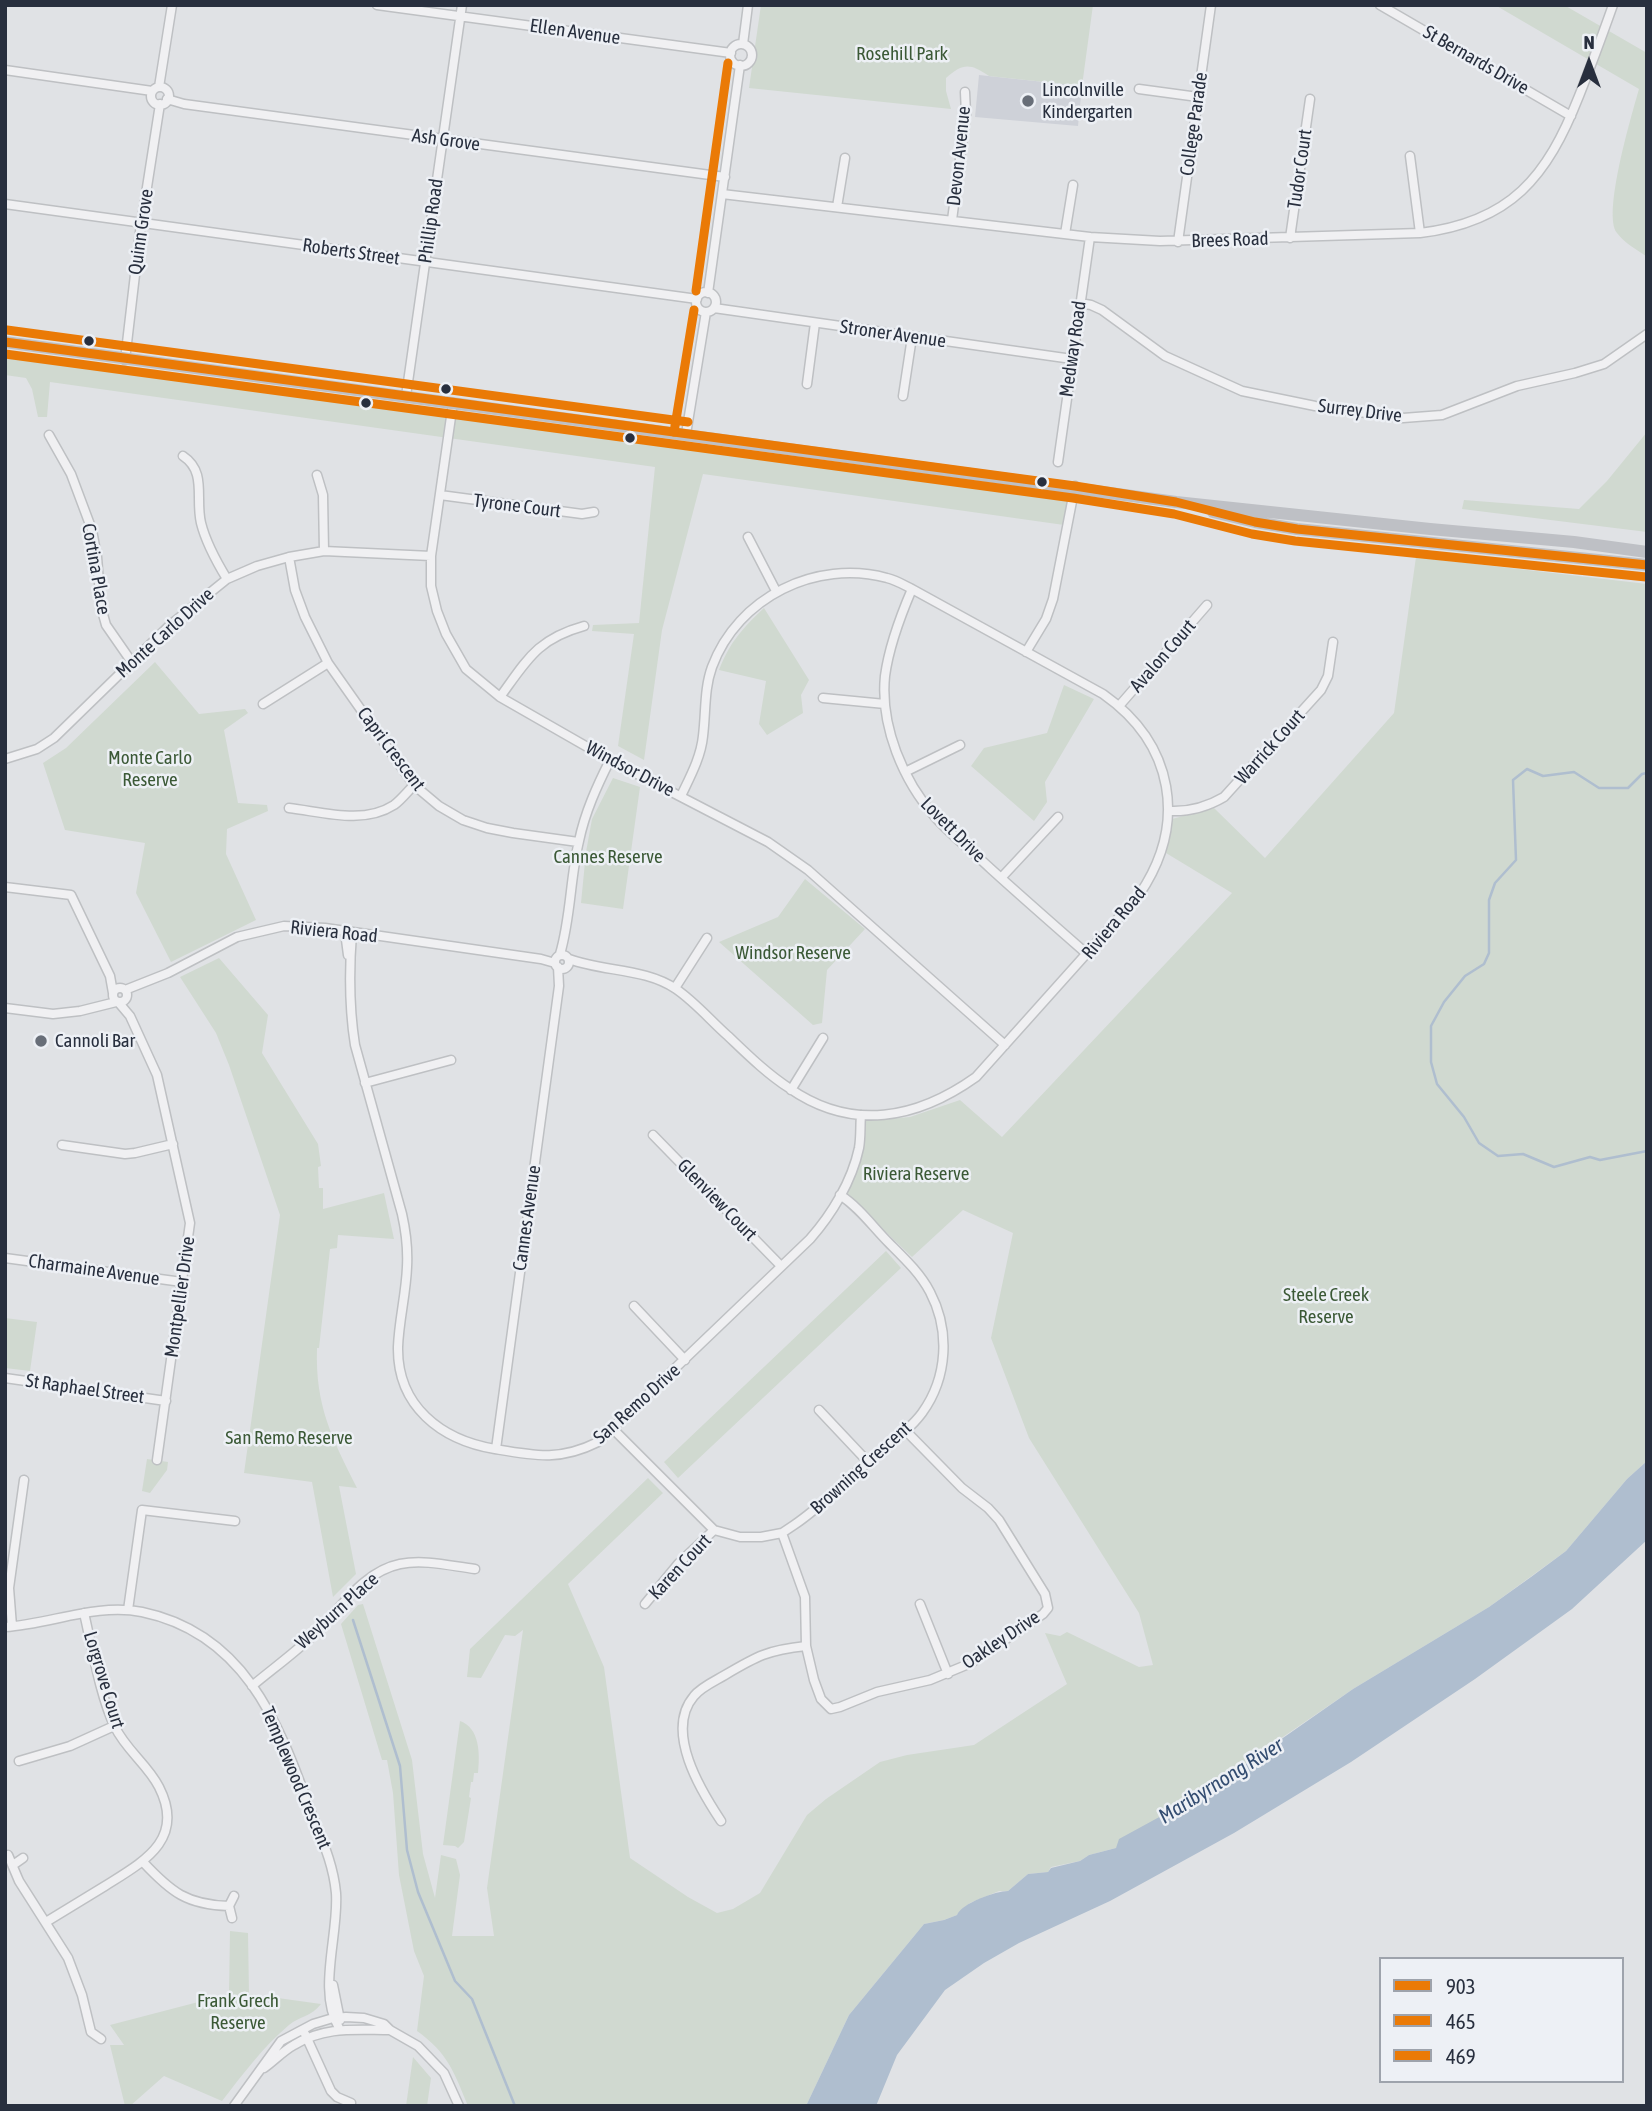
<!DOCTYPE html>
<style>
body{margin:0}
#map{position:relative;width:1652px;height:2111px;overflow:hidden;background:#e0e2e5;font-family:"Asap Condensed",sans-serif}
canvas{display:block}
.frame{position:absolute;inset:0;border:7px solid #282f3e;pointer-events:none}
.legend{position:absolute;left:1379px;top:1957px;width:245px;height:126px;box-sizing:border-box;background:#edf0f5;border:2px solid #9ea3ac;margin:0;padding:9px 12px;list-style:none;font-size:21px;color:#282f3e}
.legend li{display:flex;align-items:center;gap:14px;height:35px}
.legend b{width:35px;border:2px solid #9ea3ac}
.north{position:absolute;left:1554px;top:28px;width:70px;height:70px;-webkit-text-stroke:5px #edf0f5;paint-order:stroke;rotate:0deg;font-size:19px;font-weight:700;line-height:28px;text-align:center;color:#282f3e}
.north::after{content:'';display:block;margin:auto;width:24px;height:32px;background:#282f3e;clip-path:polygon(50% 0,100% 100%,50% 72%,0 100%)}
</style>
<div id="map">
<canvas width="1652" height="2111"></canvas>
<div class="frame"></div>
<ul class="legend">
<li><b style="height:9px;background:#ea7a06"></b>903</li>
<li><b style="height:9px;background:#ea7a06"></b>465</li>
<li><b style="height:9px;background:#ea7a06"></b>469</li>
</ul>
<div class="north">N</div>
</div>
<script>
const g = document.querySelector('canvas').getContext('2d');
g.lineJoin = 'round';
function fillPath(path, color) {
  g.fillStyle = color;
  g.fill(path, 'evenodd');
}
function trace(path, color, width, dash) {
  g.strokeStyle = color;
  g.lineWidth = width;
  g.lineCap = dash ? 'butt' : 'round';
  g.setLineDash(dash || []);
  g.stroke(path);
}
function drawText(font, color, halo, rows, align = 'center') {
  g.font = font + ' "Asap Condensed",sans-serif';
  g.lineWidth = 5;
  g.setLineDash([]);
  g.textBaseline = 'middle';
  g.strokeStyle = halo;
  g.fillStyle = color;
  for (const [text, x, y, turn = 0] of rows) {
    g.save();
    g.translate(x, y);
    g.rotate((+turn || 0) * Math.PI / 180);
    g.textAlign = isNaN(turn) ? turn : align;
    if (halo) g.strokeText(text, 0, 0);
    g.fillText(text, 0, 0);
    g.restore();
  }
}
const built = new Path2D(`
 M979,75L1082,86L1078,126L975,117Z`);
const green = new Path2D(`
 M761,5H1093L1082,86L989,76C970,63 963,63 946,78V91L951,109L749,88Z
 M1495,5H1564L1647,53V257C1638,250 1624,243 1617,233C1602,214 1632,114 1639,89Z
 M5,350L1068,499L1064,525L703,474L662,630L644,760L618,746L634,634L592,631L593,625L639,623L655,467L50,382L47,417H38L32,389L26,378L5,375Z
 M1647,432V532L1462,509L1464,500L1579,509L1607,481Z
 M1416,557L1647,584V1461L1627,1479L1566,1551L1489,1607L1353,1689L1277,1741L1265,1752L1202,1789L1116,1848L1089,1855L1080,1861L1051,1867L1048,1872L1028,1874L1008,1891H999L970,1903L957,1915L944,1920L924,1924L849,2015L806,2106H468C454,2072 448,2053 417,2031L424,1976L414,1951L399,1875L393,1793L387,1760H382L341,1624L358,1605L363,1604L412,1760L423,1854L435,1898L441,1855L456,1859L460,1875L452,1936H494L487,1888L523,1630L515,1636L505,1635L481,1678L467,1677L470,1649L648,1478L663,1493L568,1584L604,1667L630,1858L688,1897L717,1913L733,1909L760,1893L807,1815L826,1799L880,1762L907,1755L974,1745L1067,1684L1045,1633L1060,1636L1067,1632L1139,1667L1153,1665L1139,1613L1029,1438L991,1338L1013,1233L963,1210L912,1257L847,1195L863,1150L866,1121L910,1117L960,1100L1002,1137L1232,893L1166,853L1172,819L1214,808L1265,858L1394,713Z
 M764,608L809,680L801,695L803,713L767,735L759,724L766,681L719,670C730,642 742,629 764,608Z
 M155,662L199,714L245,709L248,713L224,730L238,803L267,805L268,811L227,829L226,854L256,920L171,962L136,893L145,843L65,830L43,763L66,748Z
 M1064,685L1094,699L1045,782L1047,802L1034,821L971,766L984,748L1047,733Z
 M613,778L640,787L623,909L581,903L586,852L592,819Z
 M805,879L865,929L827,970L822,1023L813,1025L719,942L778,917Z
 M219,958L268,1015L262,1053L318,1144L321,1166L318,1167L319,1188H323V1209L384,1193L394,1239L338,1235L337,1248L330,1249L319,1348H317C315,1406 332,1438 357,1488L339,1486L356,1574L333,1597L312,1482L244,1473L280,1215L229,1065L216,1033L180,977Z
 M886,1251L901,1268L678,1478L664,1462Z
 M5,1318L37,1322L30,1371L5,1368Z
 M147,1459L168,1462L167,1470L150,1493L142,1491Z
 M460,1721C480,1728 480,1754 478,1773H474L473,1782H471L469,1797L471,1798L464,1842L458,1848L455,1846L443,1845Z
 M230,1931L248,1933L249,1994L321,2004C311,2017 300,2016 289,2025C263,2047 243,2074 222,2101L164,2076L130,2106H125L110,2045H124L110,2025L229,1994Z
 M413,2057L431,2078L427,2106H406Z`);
const water = new Path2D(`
 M1647,1461V1540L1572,1609L1475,1679L1351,1762L1234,1833L1110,1901L1019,1943L984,1963L945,1990L897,2055L876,2106H806L849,2015L924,1924L944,1920L957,1915C962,1903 996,1891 1008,1891L1028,1874L1048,1872L1051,1868L1080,1861L1089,1855L1116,1848L1119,1839L1163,1815L1202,1789L1230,1775L1353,1689L1489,1607L1531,1577L1566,1551L1627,1479Z`);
const stream = new Path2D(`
 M1647,773L1642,774L1628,788H1599L1574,772L1543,776L1527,769L1513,780L1516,860L1495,883L1489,900V953L1484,964L1465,976L1444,1002L1431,1026V1062L1437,1084L1464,1117L1479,1143L1498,1156L1523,1154L1554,1167L1590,1157L1600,1160L1647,1151
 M353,1620L400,1766L407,1850L418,1892L455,1981L472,1999L515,2106`);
const minor = new Path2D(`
 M377,5L731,53
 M1380,5L1571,116
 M743,44L748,5
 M730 55a11 11 0 1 1 22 0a11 11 0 1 1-22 0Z
 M5,70L152,91
 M159,87L172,5
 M151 96a9 9 0 1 1 18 0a9 9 0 1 1-18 0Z
 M1139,89L1198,97
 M167,99L184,104L725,177
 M1410,156L1420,233
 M722,194L1090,237L1160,241L1420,233C1511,222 1547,177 1579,96C1591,66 1602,36 1613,5
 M5,204L697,299
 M837,207L845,158
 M952,220L966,114L965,92
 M1065,234L1073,185
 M1290,238L1310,99
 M1178,242L1211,5
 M696 302a10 10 0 1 1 20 0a10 10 0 1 1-20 0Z
 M708,293L740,65
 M1080,303L1091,305L1102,310L1165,356L1242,391L1315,406L1403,418L1442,415L1517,386L1575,373L1604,364L1647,334
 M714,308L1072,359
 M125,360L140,232L160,104
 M807,384L815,323
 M406,396L462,5
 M903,396L912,337
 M453,403L431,556V586L437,611L446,634L466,669L500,697L610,760L768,842L808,870L1005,1045
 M686,434L706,312
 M49,435L71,474L92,530L97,557L101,607L106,625L131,661
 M183,456C207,472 195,498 201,523C206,543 216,561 227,579
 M1058,462L1090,237
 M317,475L323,495L324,551
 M440,495L582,514L594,512
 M748,537L776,591
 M289,557L295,590L305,617L328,663L414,785L439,806L463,820L487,828L513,833L578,842
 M912,589C900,617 889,646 885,676C880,726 903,781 936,818C953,837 973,852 991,869C1023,898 1055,926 1087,954
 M1026,652L1046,619L1053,599L1075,486
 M500,697C527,660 537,639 584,626
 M823,698L885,704
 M263,704L328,663
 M1119,706L1207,605
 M5,759L37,749L54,738L170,625L227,579L257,566L289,557L324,551L431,556
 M905,772L960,745
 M289,808C323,812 363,825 394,805C401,800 408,791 414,785
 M1169,811C1189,812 1207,807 1224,797L1321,690L1328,676L1333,642
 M1001,878L1058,817
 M5,887L71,895L110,976L113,993
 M345,932L348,955
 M352,933C349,971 349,1007 355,1045L402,1214C406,1232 408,1249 407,1267C406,1294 399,1320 398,1347C397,1406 441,1440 495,1449C536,1456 560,1461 598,1442L810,1239C832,1214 852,1181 859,1148C861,1137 860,1126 861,1115
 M560,954C571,917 570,878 579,841C585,812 597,786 610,760
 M555 962a7 7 0 1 1 14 0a7 7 0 1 1-14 0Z
 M569,959C604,972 645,968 676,989C695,1002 711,1021 728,1036C747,1054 766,1073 789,1088C852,1132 917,1119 976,1077L1139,895C1188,823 1174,744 1103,694L912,589C904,585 896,580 887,578C816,559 738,597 712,667C704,689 706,712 703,736C701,757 690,777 681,796
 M113 995a7 7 0 1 1 14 0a7 7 0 1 1-14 0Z
 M675,988L707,938
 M125,990L168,973L237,937L284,926L325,928L541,959L555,963
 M119,1003L130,1016L157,1075L190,1223L157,1460
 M5,1008L53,1014L80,1011L116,1002
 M365,1083L451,1060
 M791,1090L823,1038
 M653,1135L781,1266
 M62,1145L125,1154L135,1153L173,1144
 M5,1258L182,1282
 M634,1306L685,1360
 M5,1378L166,1401
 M819,1410L868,1462
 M613,1429L714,1530L740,1537H761L782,1533L794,1525C821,1507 843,1483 867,1463C885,1447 908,1432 922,1413C948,1377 950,1330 930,1292C920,1273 904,1258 889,1243C873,1227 859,1207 840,1195
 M496,1449L559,986L558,967
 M782,1533L805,1597L806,1646L814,1680L821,1699L831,1709L840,1707L877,1692L930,1680L971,1663L1043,1614L1048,1608L1045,1594L999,1520L988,1508L962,1488L905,1430
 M645,1604L678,1564L714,1530
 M920,1604L948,1674
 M128,1610L142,1510L235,1521
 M12,1626L9,1588L24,1480
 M5,1627C51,1624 96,1603 142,1612C243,1633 278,1720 309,1807C320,1836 333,1861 336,1893C339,1934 317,1991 339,2028
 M252,1686C271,1670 292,1655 310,1638C338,1613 361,1572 400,1564C424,1559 451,1566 475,1569
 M19,1761L70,1746L114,1726
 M721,1821C701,1791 664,1731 694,1696C701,1687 715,1681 725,1675C757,1656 768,1650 806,1646
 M8,1855L19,1881L68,1958L82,1995L91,2032L101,2039
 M143,1862C171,1892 187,1905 229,1906
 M13,1865L23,1858
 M232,1918L229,1906L234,1896
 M46,1922C66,1910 85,1898 105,1886C143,1862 186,1840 159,1787C148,1765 126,1750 115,1727C100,1696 92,1647 84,1613
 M333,1985L340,2020
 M305,2034L331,2091L337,2097L351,2103
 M264,2068C274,2061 283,2051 294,2045C325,2026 355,2030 390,2030
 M234,2106L281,2041L313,2024L333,2018L346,2017L364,2018L384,2024L390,2030L418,2046L444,2073L459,2106`);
const secondary = new Path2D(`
 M5,342L1176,502L1430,529L1574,542L1647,552
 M1213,512L1255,522L1297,529L1647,565`);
const bus1 = new Path2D(`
 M5,342L1075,486L1176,502L1255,522L1297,529L1647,565`);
const bus2 = new Path2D(`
 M5,354L1073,498L1174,514L1252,534L1295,541L1646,577`);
const bus3 = new Path2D(`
 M696,291L728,63
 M7,330L688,422
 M674,432L694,310`);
const markers = [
 [1028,101,7,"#686e78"],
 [89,341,6,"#282f3e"],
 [446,389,6,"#282f3e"],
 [366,403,6,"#282f3e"],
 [630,438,6,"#282f3e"],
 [1042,482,6,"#282f3e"],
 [41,1041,7,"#686e78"]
];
const streetNames = [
 ["Ellen Avenue",575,32,8],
 ["St Bernards Drive",1476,60,30],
 ["College Parade",1194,124,-82],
 ["Ash Grove",446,140,8],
 ["Devon Avenue",959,156,-84],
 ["Tudor Court",1300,169,-82],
 ["Phillip Road",431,221,-82],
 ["Quinn Grove",141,232,-82],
 ["Brees Road",1230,240,-2],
 ["Roberts Street",351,252,8],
 ["Stroner Avenue",893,334,8],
 ["Medway Road",1073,349,-82],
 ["Surrey Drive",1360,411,7],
 ["Tyrone Court",517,506,7],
 ["Cortina Place",96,569,80],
 ["Monte Carlo Drive",165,633,-42],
 ["Avalon Court",1163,656,-49],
 ["Warrick Court",1270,747,-48],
 ["Capri Crescent",391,749,53],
 ["Windsor Drive",630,769,28],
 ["Lovett Drive",953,830,45],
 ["Riviera Road",1114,923,-50],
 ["Riviera Road",334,932,6],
 ["Glenview Court",717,1200,46],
 ["Cannes Avenue",527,1218,-82],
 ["Charmaine Avenue",94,1270,8],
 ["Montpellier Drive",180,1297,-82],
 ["St Raphael Street",85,1389,8],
 ["San Remo Drive",637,1404,-42],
 ["Browning Crescent",861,1468,-42],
 ["Karen Court",680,1567,-47],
 ["Weyburn Place",337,1611,-42],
 ["Oakley Drive",1001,1640,-34],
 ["Lorgrove Court",104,1680,73],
 ["Templewood Crescent",296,1778,67]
];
const parkNames = [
 ["Rosehill Park",902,54],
 ["Monte Carlo",150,758],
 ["Reserve",150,780],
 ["Cannes Reserve",608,857],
 ["Windsor Reserve",793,953],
 ["Riviera Reserve",916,1174],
 ["Steele Creek",1326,1295],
 ["Reserve",1326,1317],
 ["San Remo Reserve",289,1438],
 ["Frank Grech",238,2001],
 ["Reserve",238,2023]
];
const poiNames = [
 ["Lincolnville",1042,90],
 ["Kindergarten",1042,112],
 ["Cannoli Bar",55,1041]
];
const waterNames = [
 ["Maribyrnong River",1221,1781,-32]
];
fillPath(built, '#ced1d8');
fillPath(green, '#d0d9d0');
fillPath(water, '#afbecf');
trace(stream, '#afbecf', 2.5);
trace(minor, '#bec0c3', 11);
trace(minor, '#f0f0f2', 8);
trace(secondary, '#bec0c5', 12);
trace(bus1, '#ea7a06', 9);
trace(bus2, '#ea7a06', 9);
trace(bus3, '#ea7a06', 9);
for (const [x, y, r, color] of markers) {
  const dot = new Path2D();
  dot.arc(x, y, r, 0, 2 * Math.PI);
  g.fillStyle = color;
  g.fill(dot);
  trace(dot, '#edf0f5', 2.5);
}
drawText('19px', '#282f3e', '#edf0f5', streetNames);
drawText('19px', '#3b5936', '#edf0f5', parkNames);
drawText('19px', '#282f3e', '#edf0f5', poiNames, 'left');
drawText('italic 21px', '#334c70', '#edf0f5', waterNames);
</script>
